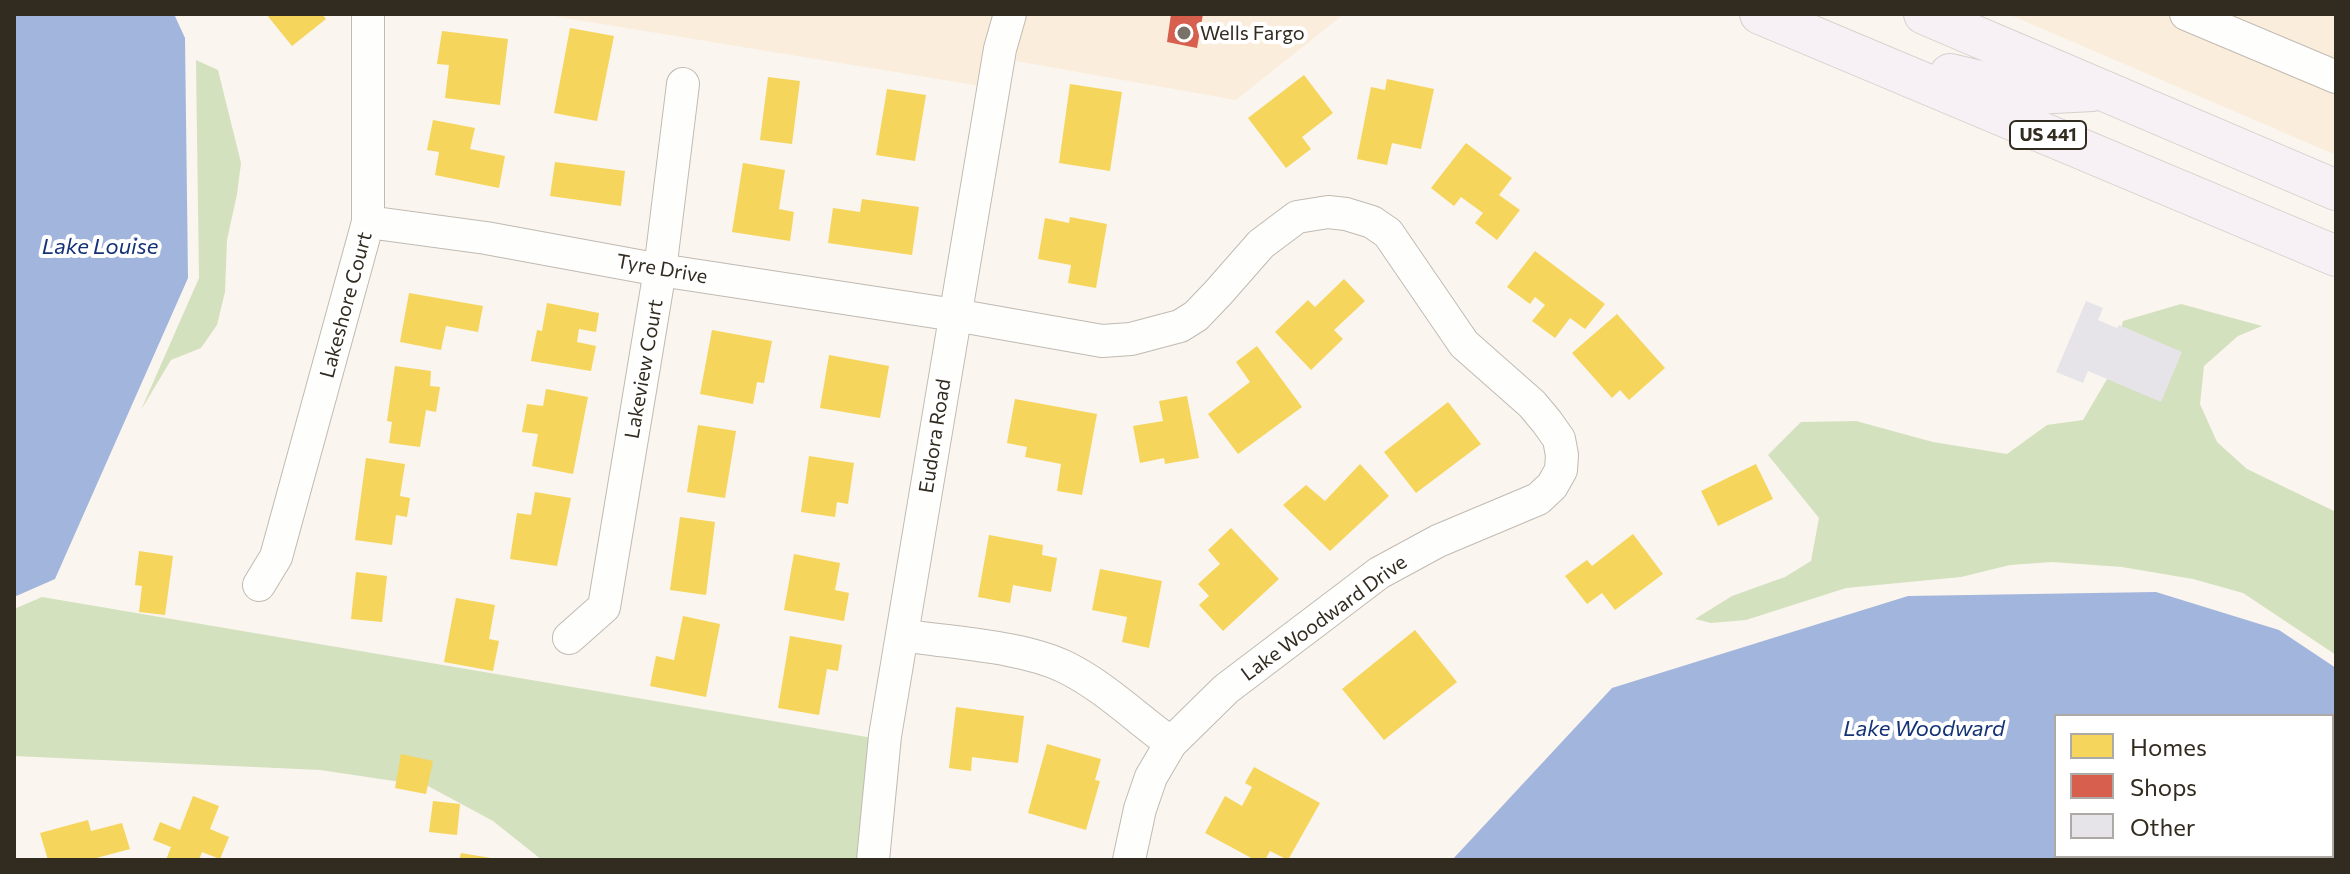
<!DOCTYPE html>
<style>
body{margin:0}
#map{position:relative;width:2350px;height:874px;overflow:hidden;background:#faf5ee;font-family:Commissioner,sans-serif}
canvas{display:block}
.frame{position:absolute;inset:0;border:16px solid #322b20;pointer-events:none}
.legend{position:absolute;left:2054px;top:714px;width:280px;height:144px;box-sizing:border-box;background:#fff;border:2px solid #adaaa6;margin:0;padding:10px 14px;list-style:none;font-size:24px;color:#322b20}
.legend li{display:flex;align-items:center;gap:16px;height:40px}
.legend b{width:40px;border:2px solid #adaaa6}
</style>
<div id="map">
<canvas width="2350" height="874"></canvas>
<div class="frame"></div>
<ul class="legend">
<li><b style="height:22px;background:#f6d55c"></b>Homes</li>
<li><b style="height:22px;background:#d6604d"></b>Shops</li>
<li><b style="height:22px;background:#e6e4e9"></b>Other</li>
</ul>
</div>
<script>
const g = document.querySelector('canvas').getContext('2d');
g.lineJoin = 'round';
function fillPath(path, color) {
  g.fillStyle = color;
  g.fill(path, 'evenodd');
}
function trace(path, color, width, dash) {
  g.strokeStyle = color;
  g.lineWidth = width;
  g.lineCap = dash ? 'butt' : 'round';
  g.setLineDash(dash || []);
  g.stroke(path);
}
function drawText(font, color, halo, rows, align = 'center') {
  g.font = font + ' Commissioner,sans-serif';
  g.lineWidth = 8;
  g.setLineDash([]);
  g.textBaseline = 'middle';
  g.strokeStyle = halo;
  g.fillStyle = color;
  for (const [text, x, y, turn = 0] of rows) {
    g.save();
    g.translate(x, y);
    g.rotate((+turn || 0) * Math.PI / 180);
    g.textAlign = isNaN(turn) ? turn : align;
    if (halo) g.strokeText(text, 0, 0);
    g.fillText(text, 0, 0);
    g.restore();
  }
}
const built = new Path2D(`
 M541,14H998L981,86Z
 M1023,14H1344L1236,100L1016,61L1006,79Z
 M2008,14H2336V155Z`);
const green = new Path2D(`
 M196,60L218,70L241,163L237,194L227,240L225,292L217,325L201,348L171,360L141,410L199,278Z
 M2181,304L2262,326L2238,336L2204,366L2200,404L2217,442L2247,469L2336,512V655L2243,593L2193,579L2122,567L2052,562L2010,565L1961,577L1846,588L1746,620L1711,623L1695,619L1732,596L1785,577L1811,561L1819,518L1768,455L1801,422L1856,421L1933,442L2007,454L2047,425L2083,420L2110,374L2123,321Z
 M42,597L873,738L861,860H542L493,821L428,786L320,770L14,756V609Z`);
const water = new Path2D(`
 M14,14H174L185,38L188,278L55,579L14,597Z
 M2156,592L2279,630L2336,668V860H1452L1612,688L1908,596ZM2056,716H2332V856H2056Z`);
const homes = new Path2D(`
 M266,14H322L326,19L292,46Z
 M570,28L614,36L597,121L554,113Z
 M442,31L508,39L500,105L445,98L449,65L437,64Z
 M1304,75L1333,113L1302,137L1311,149L1286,168L1248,118Z
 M768,77L800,81L792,144L760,140Z
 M1387,79L1434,89L1421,149L1392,143L1387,165L1357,159L1371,87L1385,90Z
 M1070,84L1122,92L1110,171L1059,163Z
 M887,89L926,95L915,161L876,155Z
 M433,120L475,128L470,149L505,156L499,188L435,175L439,152L427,150Z
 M1466,143L1512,178L1499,195L1520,210L1497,240L1475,223L1483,213L1461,197L1454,206L1431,188Z
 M555,162L625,171L621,206L550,196Z
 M743,163L785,170L779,209L794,212L790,241L732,232Z
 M862,199L919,207L912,255L828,243L833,208L860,212Z
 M1070,217L1107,224L1096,288L1068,283L1071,265L1038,259L1045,218L1069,223Z
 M1535,251L1605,304L1585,329L1570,318L1555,338L1532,321L1545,305L1535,297L1530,304L1507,287Z
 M1344,279L1365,301L1334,330L1343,339L1311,370L1275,332L1308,300L1315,307Z
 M409,293L483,306L478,332L446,326L441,350L400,342Z
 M547,303L599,313L596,332L579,329L577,342L596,346L591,371L531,361L537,330L542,331Z
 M1617,314L1665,368L1629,400L1620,390L1612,398L1572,353Z
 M712,330L772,341L764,383L757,382L753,404L700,394Z
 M1257,346L1302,407L1238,454L1208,414L1250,382L1236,362Z
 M829,355L889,366L880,418L820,408Z
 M395,366L431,371L430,386L440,387L436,412L426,410L420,447L389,443L392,422L387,421Z
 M546,389L588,397L573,474L532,466L538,434L522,432L527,404L543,406Z
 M1187,396L1199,458L1165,464L1164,458L1140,463L1133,426L1163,421L1159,401Z
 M1015,399L1097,414L1082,495L1057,491L1061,464L1025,457L1027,447L1007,443Z
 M1448,402L1481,444L1416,493L1384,452Z
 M698,425L736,431L725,498L687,492Z
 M809,456L854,463L848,504L837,502L835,517L801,512Z
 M366,458L405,464L400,496L410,498L407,517L396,515L392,545L355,540Z
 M1360,464L1389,496L1330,551L1283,505L1306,485L1325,501Z
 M1756,464L1773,499L1718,526L1701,491Z
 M535,492L571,498L557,566L510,559L517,513L531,515Z
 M680,517L715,522L706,595L670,590Z
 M1231,528L1279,579L1223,631L1199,605L1209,596L1198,584L1220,564L1208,550Z
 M1633,534L1663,574L1615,610L1602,593L1587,604L1565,576L1587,560L1592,566Z
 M989,535L1043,545L1042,555L1057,558L1051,592L1013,585L1010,603L978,597Z
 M139,551L173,556L165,615L139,612L142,586L135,585Z
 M794,554L840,563L835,590L849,593L844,621L784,610Z
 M1100,569L1162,581L1149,648L1122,642L1127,617L1092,610Z
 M356,572L387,576L382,622L351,619Z
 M456,598L495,605L489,639L499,641L493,671L444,662Z
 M683,616L720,624L706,697L650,686L656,656L674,660Z
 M1415,630L1457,682L1384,740L1342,689Z
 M790,636L842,645L838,671L827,669L819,715L778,708Z
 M956,707L1024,716L1018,763L972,757L971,771L949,768Z
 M1047,744L1101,759L1095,780L1100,781L1086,830L1028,813Z
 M401,754L433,761L426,794L395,788Z
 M1254,767L1320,803L1288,860L1270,851L1265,860H1255L1205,833L1225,796L1242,806L1252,787L1245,783Z
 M193,796L219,806L210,829L229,837L220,859L202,852L199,860H166L171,847L153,840L160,822L180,830Z
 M433,801L460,804L457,835L429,832Z
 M88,820L91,831L122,823L130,849L89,860H48L40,833Z
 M461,853L491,858V860H459Z`);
const shops = new Path2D(`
 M1171,14H1203L1197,48L1167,42Z`);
const building = new Path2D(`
 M2086,301L2103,308L2098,320L2117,328L2119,325L2182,352L2161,402L2088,371L2083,383L2056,372Z`);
const minor = new Path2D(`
 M2186,14L2336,77
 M368,222L486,238L660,270L955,315L1102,341L1131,339L1180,326L1196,316L1218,293L1261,244L1297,217L1328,212L1346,214L1372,222L1388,233L1464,344L1532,404L1547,422L1559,439L1562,455L1561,470L1552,486L1538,499L1438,541L1379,573L1226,689L1171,743L1151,777L1140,809L1129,860
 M259,585L276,557L368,222V14
 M902,635C951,643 1022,646 1065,667C1104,686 1136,718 1171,743
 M569,638L604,607L660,270L683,84
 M873,860L885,736L1000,49L1010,14`);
const major = new Path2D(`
 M1760,14L2336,256
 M1924,14L2336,190
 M1950,74L2035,94L2092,91`);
const markers = [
 [1184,33,8,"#787268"]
];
const shields = [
 [2048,135,76]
];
const shieldNames = [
 ["US 441",2048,135]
];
const poiNames = [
 ["Wells Fargo",1200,33]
];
const streetNames = [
 ["Tyre Drive",662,269,10],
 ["Lakeshore Court",346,305,-75],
 ["Lakeview Court",644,369,-80],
 ["Eudora Road",935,436,-81],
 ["Lake Woodward Drive",1324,618,-36]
];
const waterNames = [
 ["Lake Louise",100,247],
 ["Lake Woodward",1924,729]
];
fillPath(built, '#fbeddb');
fillPath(green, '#d4e1be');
fillPath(water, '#a2b5dc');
fillPath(homes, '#f6d55c');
fillPath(shops, '#d6604d');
fillPath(building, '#e6e4e9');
trace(minor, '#c0bab2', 34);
trace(major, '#d4d1cc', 42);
trace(minor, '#fefefc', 32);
trace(major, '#f7f1f6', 40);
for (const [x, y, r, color] of markers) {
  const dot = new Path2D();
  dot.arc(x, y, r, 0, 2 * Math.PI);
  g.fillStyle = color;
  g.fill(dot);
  trace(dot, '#fff', 3);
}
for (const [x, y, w] of shields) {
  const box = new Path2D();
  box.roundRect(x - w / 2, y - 14, w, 28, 6);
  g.fillStyle = '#fff';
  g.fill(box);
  trace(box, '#322b20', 2);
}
drawText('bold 18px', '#322b20', null, shieldNames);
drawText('20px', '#322b20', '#fff', poiNames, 'left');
drawText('20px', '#322b20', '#fff', streetNames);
drawText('italic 22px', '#143376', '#fff', waterNames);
</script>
